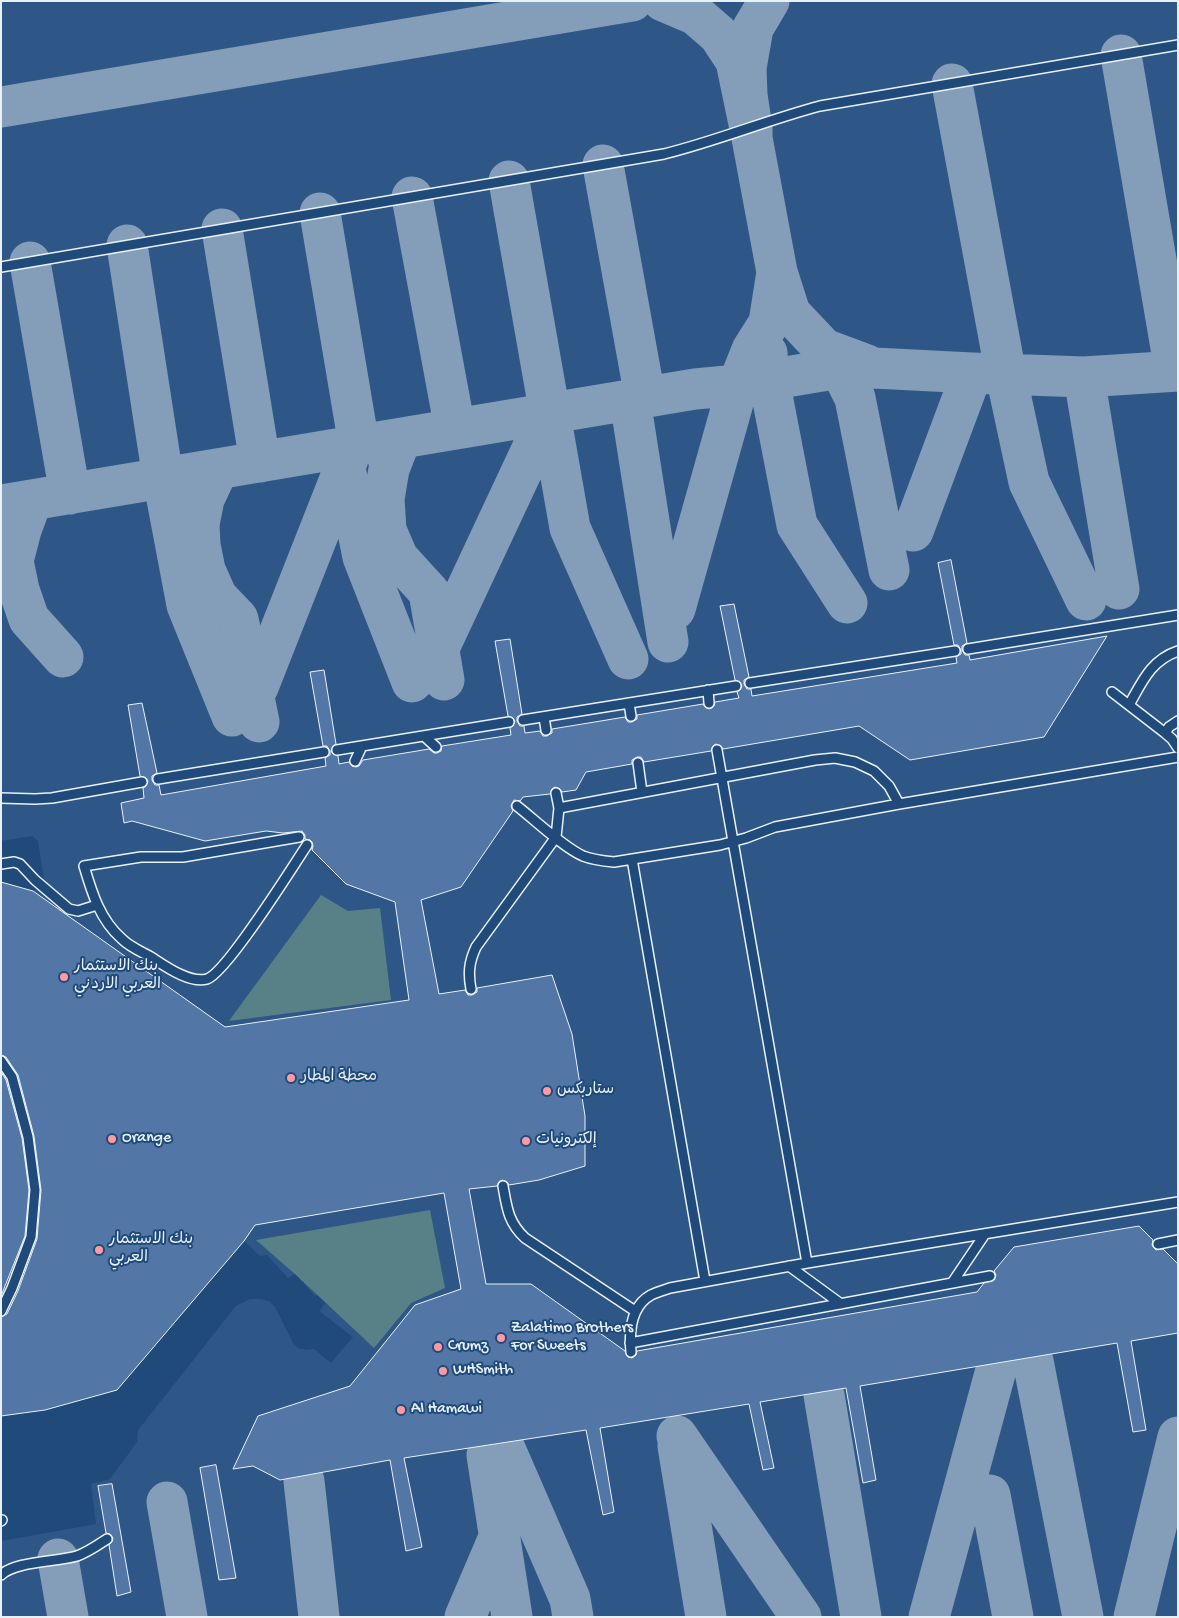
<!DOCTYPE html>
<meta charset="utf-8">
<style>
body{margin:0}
#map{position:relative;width:1179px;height:1618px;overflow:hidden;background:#1f4a7a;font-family:"Gochi Hand",sans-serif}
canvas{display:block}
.frame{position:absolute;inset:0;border:2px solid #e8f1f8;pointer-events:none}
</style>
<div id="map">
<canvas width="1179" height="1618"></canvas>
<div class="frame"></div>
</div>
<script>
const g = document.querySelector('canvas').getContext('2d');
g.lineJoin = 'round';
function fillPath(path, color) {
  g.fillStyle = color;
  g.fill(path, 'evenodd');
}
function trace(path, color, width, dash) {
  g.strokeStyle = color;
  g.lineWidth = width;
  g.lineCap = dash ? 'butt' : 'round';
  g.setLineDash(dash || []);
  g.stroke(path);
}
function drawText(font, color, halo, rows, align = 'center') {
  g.font = font + ' "Gochi Hand","Playpen Sans Arabic",sans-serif';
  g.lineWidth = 4;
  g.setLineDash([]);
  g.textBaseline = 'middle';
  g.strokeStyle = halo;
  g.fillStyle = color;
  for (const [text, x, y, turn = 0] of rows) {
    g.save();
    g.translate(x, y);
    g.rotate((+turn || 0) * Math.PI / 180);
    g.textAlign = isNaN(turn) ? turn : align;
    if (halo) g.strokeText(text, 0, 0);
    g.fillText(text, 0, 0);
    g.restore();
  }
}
const built = new Path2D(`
 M1,1H1178V1617H1V1541L96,1524L91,1484L110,1479L137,1442L138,1430L236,1306L250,1299H260L269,1301L275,1307L293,1343L298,1348L306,1350L314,1349L331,1363L353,1337L319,1311L328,1300L322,1295L315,1296L295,1274L288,1278L267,1255L260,1256L244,1241L1,1416V882L33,891L45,885L38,841L32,836L1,841Z`);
const green = new Path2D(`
 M321,895L348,911L380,908L391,1000L229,1021Z
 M430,1210L445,1288L411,1303L374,1348L295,1274L256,1240Z`);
const taxiway = new Path2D(`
 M663,1L696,15L719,35L736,61L752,138V128L747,95L746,68L753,28L769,1
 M1121,55L1175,371
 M952,84L1006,375L1029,482L1086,600
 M1,107L632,1
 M752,138L777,272L790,313L824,349L867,365
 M603,165L645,397
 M509,181L570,528L628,659
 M412,197L455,429
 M320,213L359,445
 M222,229L260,462
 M127,245L163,478L187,605L232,716
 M30,262L70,494
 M824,349L840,368L855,398L889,570
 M767,353L769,380L797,525L847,603
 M1084,377L1119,589
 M630,400L668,642
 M401,438L389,469L384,499L386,530L398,558L429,592L444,680
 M345,468L363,557L412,682
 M218,469L204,499L199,524L200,545L205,570L217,597L238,619L259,722
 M32,500L21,530L13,561L19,590L29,619L63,657
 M1,505L695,389L738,385L840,368H874L972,373L1084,377L1178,371
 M913,531L972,373
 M675,609L738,385L752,350L769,323L777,272
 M439,648L549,413
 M258,687L353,446
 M1033,1361L1083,1617
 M824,1395L861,1617
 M677,1436L801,1617
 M678,1446L706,1617
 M505,1449L570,1599L573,1617
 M487,1455L512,1617
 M304,1481L319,1617
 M990,1495L1013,1617
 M167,1502L187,1617
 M58,1559L68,1617
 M465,1617L500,1535
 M929,1617L997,1366
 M1134,1617L1178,1437`);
const building = new Path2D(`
 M951,560L967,643L962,646V650L965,655H969L970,660L1107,636L1044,737L910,760L859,726L723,749L721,746L716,744L713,746L711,751L644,762L641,757H637L632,760V764L586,772L576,790L562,792L560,789L555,787L552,789L550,794L523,797L520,801L514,800L511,806L513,811L461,887L421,900L439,994L465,990L468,995H472L477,992V988L552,975L572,1034L585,1116V1166L539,1180L509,1185L507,1182L502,1180L499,1182L497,1186L469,1189L486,1284H531L625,1351L628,1357L632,1358L636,1355L637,1351L977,1292L984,1283L994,1280L996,1275L994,1271L1014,1247L1139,1226L1153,1240L1152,1245L1154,1248L1156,1250L1163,1249L1178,1264V1333L1131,1341L1146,1430L1133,1432L1117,1343L860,1386L876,1480L863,1483L846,1388L760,1402L774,1468L763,1470L749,1404L600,1428L614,1512L603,1515L586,1430L404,1458L422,1547L406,1551L390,1460L280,1480L253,1466L233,1469L258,1416L350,1386L415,1305L461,1289L444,1193L255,1225L244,1241L117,1390L45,1410L1,1416V1317L7,1314L18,1291L37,1239L41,1190L34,1136L18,1075L6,1057L1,1055V882L33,891L225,1027L409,1000L395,902L346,884L312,850L313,846L312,842L310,840L305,839V835L302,831L283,833L266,831L205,841L132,821L124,823L121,803L144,798L143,788L146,786L148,781L146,778L140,776L128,705L142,703L157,773L152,776V780L155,785H159L161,795L326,766L325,758L330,755V751L327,746H323L310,672L324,670L336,744L333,746L331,751L333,754L338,756L339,764L349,762L352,766L356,767L359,766L363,760L429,749L434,753H437L441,751L442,746L511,735L510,728L513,726L515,721L513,718L508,716L495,641L510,639L522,714L517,717V721L520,726H524L525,733L540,731L543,736H547L552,733V729L625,717L628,722H632L637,719V715L703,704L706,708L710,709L714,706L715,702L739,698L737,692L740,690L742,686L740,682L735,680L720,606L734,604L749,677L744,680V684L747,689H751L752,696L957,663L956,657L961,654V650L958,645H954L938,563Z
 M1,1072L6,1080L22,1138L29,1190L25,1236L1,1296Z
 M216,1465L236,1578L219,1580L200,1468Z
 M112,1484L131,1592L117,1596L109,1545L112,1542L113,1538L110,1534L106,1533L98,1486Z`);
const service = new Path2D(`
 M1,267L664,154C717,141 767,120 820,106L1178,45
 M968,649L1178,615
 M750,683L955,651
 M708,690L709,703
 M1112,692L1165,733L1172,739L1178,748
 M629,703L631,716
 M1129,705C1142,682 1151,660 1178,651
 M544,717L546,730
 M523,720L736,686
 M1165,733L1169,727L1178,721
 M424,736L436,747
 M337,750L509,722
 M717,750L807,1263
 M355,761L362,746
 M638,763L642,792
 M158,779L324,752
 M1,798L35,799L52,798L142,782
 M517,806C535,820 563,847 583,856C593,860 603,861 614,862L720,845L746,838L775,827L899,804L1178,757
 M559,808L815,760L835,758L855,762L874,771L889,786L899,804
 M299,837L183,857H141L84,866C92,893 100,920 122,939C130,947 142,952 151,957C165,966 190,984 207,979C226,973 292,868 307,845
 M632,859L705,1281
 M1,864L14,862L20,864L35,880L69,909L78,911L97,905
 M471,989C468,973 469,962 476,947L556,837L559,808L556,793
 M1,1061L12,1077L28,1137L35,1190L31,1237L12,1288L1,1311
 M503,1186C507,1208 508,1222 525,1238L635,1311
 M1158,1244L1178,1240
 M789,1266L841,1304
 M952,1283L985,1234
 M630,1343L990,1276
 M631,1352C629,1331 631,1306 651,1295C657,1292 664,1290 670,1288L807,1263L1178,1202
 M1,1521L2,1520
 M1,1575C15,1561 57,1562 77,1556C88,1552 98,1545 107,1539`);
const markers = [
 [64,977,5,"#ff9aa2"],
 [291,1078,5,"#ff9aa2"],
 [547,1091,5,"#ff9aa2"],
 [112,1139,5,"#ff9aa2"],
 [526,1141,5,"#ff9aa2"],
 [99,1250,5,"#ff9aa2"],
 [501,1338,5,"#ff9aa2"],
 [438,1347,5,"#ff9aa2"],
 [443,1371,5,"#ff9aa2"],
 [401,1410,5,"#ff9aa2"]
];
const poiNames = [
 ["بنك الاستثمار",74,968],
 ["العربي الاردني",74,986],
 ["محطة المطار",301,1078],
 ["ستاربكس",557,1091],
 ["Orange",122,1139],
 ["إلكترونيات",536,1141],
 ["بنك الاستثمار",109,1241],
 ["العربي",109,1259],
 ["Zalatimo Brothers",511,1329],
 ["For Sweets",511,1347],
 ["Crumz",448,1347],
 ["WHSmith",453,1371],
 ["Al Hamawi",411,1410]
];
fillPath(built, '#2e5787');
fillPath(green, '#588187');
trace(taxiway, '#849eb9', 41);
fillPath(building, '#5276a6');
trace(building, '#e8f1f8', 1);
trace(service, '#e8f1f8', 12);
trace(service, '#1f4a7a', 9);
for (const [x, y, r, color] of markers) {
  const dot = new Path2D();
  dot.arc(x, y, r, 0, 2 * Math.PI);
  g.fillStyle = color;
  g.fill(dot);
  trace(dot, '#1f4a7a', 2);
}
drawText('16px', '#e8f1f8', '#1f4a7a', poiNames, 'left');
</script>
